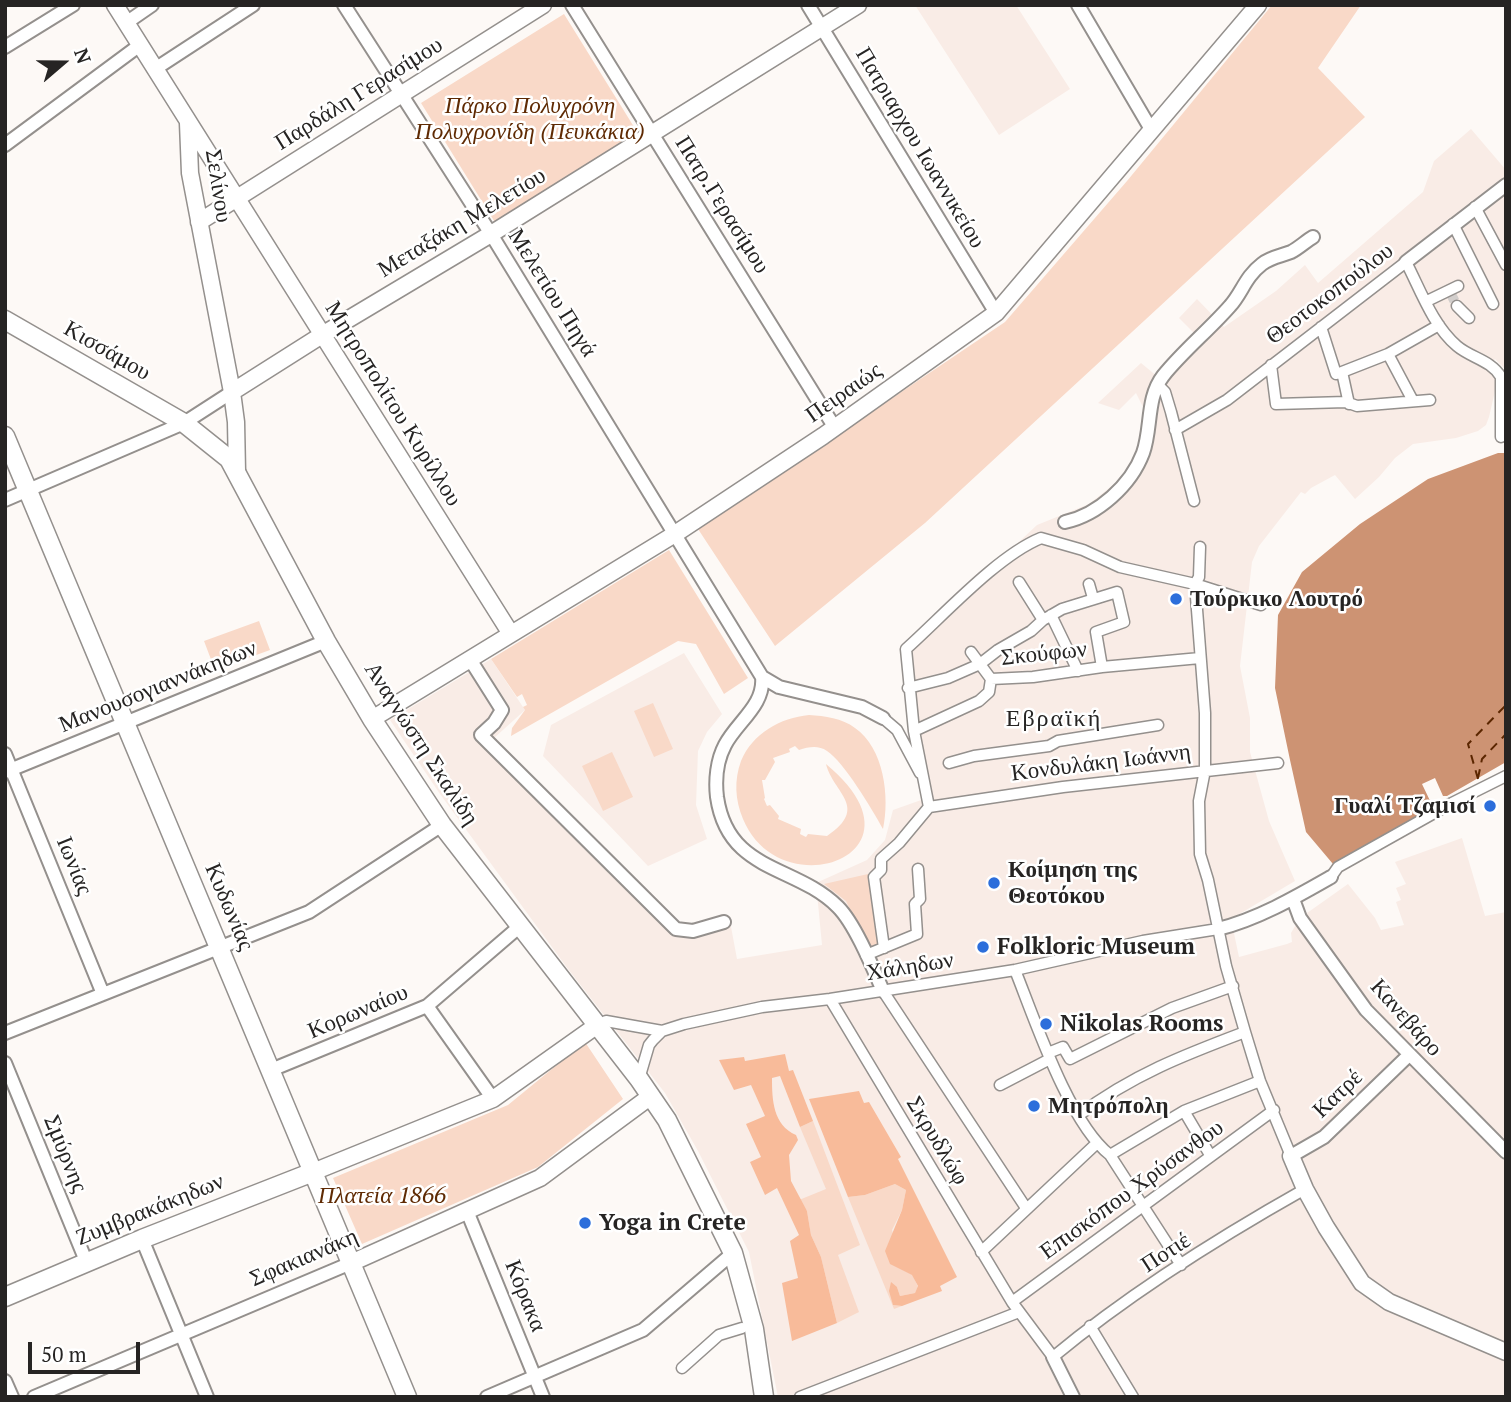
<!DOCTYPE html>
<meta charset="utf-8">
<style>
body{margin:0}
#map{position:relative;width:1511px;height:1402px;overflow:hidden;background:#fdf9f6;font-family:"PT Serif",serif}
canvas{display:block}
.frame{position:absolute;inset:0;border:7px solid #262423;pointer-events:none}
.north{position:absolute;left:28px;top:28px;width:70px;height:70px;-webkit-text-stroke:5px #fff;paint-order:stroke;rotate:70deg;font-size:19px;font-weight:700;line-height:28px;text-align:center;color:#262423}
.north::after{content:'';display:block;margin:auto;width:24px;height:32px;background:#262423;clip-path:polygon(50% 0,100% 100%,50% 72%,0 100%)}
.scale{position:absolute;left:28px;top:1342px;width:112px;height:32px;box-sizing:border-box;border:4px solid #262423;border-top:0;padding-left:9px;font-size:21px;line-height:24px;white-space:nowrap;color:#262423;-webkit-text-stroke:5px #fff;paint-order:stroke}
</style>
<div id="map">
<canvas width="1511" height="1402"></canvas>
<div class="frame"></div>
<div class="north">N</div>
<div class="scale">50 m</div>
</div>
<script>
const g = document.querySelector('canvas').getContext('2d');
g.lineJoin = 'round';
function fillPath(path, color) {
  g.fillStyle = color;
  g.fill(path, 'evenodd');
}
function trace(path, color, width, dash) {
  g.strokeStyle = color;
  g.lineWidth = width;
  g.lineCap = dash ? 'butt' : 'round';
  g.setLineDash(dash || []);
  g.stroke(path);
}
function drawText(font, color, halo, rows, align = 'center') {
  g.font = font + ' "PT Serif",serif';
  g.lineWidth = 5;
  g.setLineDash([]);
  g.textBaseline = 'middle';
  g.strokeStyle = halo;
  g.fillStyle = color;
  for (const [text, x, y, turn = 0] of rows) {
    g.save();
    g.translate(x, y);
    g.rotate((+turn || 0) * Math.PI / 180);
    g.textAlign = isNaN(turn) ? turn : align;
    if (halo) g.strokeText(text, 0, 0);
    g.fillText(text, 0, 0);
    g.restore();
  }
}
const built = new Path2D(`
 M915,5H1016L1070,89L999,135Z
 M1471,129L1506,170V370L1495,359L1488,367L1498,378L1489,417L1486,425L1478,431L1456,438L1413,444L1395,458L1379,477L1355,499L1335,475L1311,488L1305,494L1301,492L1259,546L1252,562L1240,666L1250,718V752L1269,821L1295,881L1231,919L1239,957L1287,944L1292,942L1291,933L1300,918L1348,884L1375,918L1381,930L1404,925L1396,902L1401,900L1396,888L1406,884L1395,862L1462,838L1485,916L1506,912V1397H778L749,1252L698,1151L665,1093L568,969L440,794L390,720L491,659L525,710L493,739L676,920L685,926L692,927L729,916L737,959L822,945L816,883L867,860L885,840L893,810L924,799L909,645L1037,525L1089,504L1123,477L1137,455L1145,411L1136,393L1119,410L1098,403L1141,363L1164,382L1204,343L1179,318L1197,299L1224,327L1276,291L1305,265L1318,283L1423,192L1434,161Z
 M684,653L722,714L707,732L698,751L696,805L707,839L648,866L543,756L551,725Z`);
const green = new Path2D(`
 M1272,5H1361L1318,68L1365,117L925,523L775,646L698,529L1005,322L1127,181Z
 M564,14L639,135L496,224L421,103Z
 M669,550L748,678L724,694L696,644L678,641L511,736L512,728L525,710L523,707L527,705L522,694L517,697L491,659Z
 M259,621L270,650L215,670L204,641Z
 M653,703L673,749L654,757L634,711Z
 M809,715C825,716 842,718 855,728C884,748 890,797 883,829C872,809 844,762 827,751C818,745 809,747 799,750L795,746L789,749L790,752L773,758L775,762L765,780H762L765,798L764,799L767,806L770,805L779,816L778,819L801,829L800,834L806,837L808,834L827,836C870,807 833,793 826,764C936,855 780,909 743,819C735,800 734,780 741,761C753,733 780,718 809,715Z
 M612,752L633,797L603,811L582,766Z
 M868,874L880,947L870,950L846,901L824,884Z
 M585,1042L623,1099L538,1167L362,1244L333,1178L508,1105Z
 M813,1121L860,1245L838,1255L859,1312L837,1323L821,1257L811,1235L807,1211L799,1200L826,1189L800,1127Z
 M895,1184L906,1190L902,1210L892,1230L903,1270L913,1275L918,1287L915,1293L900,1296L897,1287L893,1305L902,1306L894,1309L848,1197L865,1195Z`);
const forest = new Path2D(`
 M785,1054L789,1071L793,1070L813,1121L800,1127L780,1076L772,1078C772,1100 773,1125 796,1135L798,1140L789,1155L791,1181L807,1211L811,1235L821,1257L837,1323L792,1341L782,1283L798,1278L790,1241L799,1235L777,1188L765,1195L750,1162L761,1157L746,1124L765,1116L751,1085L734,1090L719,1060L744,1057L745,1061Z
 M859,1091L864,1103L869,1102L901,1157L898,1159L957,1277L940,1286L942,1291L902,1306L893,1305L889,1291L891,1282L897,1287L900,1296L915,1293L918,1286L912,1275L890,1264L885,1251L902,1210L906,1190L895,1184L865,1195L848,1197L809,1099Z`);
const water = new Path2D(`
 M1498,453H1506V762L1447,796H1443L1435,778L1422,784L1433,807L1333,864L1306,832L1290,760L1275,688L1278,615L1302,572L1360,524L1428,479Z`);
const ferry = new Path2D(`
 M1478,778L1482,759L1506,734
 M1478,779L1468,744L1506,705`);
const pedestrianTunnel = new Path2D(`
 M1450,292L1457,306`);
const pedestrian = new Path2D(`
 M1475,207L1506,265
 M1453,224L1493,304
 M1427,301L1458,286
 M1457,306L1469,318
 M1321,327L1336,374L1342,372L1349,404
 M1388,354L1413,401
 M1271,365L1276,404L1346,402L1357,406L1430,400
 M1342,372L1388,354L1439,325
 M1158,385L1165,392L1171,412L1194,501
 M1175,430L1227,400L1406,262C1420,289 1433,326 1457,346C1471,358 1491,360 1501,377V437
 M1200,547L1199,577L1195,584L1205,713V770L1199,801L1200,854L1208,880L1226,966L1245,1032L1260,1081L1291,1156
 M1019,582L1043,620
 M1089,584L1093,598
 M1051,615L1078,671
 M971,652L991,679
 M908,688L948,678L980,664L998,650L1031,631L1043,620L1062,609L1117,592L1124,622L1096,632L1102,667
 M883,718L897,730L920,773
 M914,731L979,701L989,692L991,679L1033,677L1102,667L1200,658
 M949,763L974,756L1049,746L1058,741L1158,725
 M929,807L1063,787L1278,763
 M1331,877L1338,867L1452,803L1506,776
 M884,948L874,877L881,870V859L899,843L929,807L914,731L906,649C943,616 997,556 1041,538L1083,550L1120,567L1195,584L1261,605
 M866,955L917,934L915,904L920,899L918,869
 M1015,970C1035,1020 1069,1123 1110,1155L1181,1265
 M883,991L1026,1208
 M830,999L1012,1302L1053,1357C1130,1293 1218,1238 1305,1189
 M596,1026L606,1021L662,1031
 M1048,1053L1063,1047L1070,1059L1172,1008L1233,986
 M639,1079L649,1045L653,1040L662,1031L684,1024L762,1007L830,999L1015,970L1143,941L1218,929
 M1000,1085L1050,1059
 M1184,1111L1210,1155
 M1079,1115C1132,1075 1184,1055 1245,1032
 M1110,1155L1184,1111L1260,1081
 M981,1252L1096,1144
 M1012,1302L1274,1110
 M1090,1326L1133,1397
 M682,1368L719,1335L742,1328
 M800,1397L1019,1312`);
const minor = new Path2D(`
 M344,5L491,234L762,677L779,687L862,707L883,718
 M572,5L835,428
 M808,5L996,313
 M1078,5L1152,131
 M126,23L152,5
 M5,47L73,5
 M155,69L253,5
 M5,145L140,45
 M1406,262L1506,185
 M5,500L184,423L232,392
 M1065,522C1098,515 1131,485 1143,453C1152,428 1146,398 1163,376C1183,351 1209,330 1230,306C1242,293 1245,277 1262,264C1271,257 1281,256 1291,252C1299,248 1306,241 1313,237
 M471,661L502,710L494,723L481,735L676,929L693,931L724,922
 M762,677C765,705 737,722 725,745C717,760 715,780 717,797C728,873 795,864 838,907C855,924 873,968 883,991
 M5,754L103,994
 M5,772L326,641
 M1293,899L1300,918L1366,1010L1506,1152
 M1218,929C1258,919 1296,897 1331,877
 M427,1006L493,1099
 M5,1033L309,912L442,825
 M5,1063L86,1261
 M271,1070L427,1006L519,927
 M1291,1156L1324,1137L1409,1055
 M467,1211L543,1397
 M142,1239L207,1397
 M1053,1357L1073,1397
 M5,1381L12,1397
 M34,1397L351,1263
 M487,1397L643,1330L733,1253`);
const tertiary = new Path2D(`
 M115,5L511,634
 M188,123L190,173L232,392L236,422L237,472
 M199,222L543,5
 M232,392L322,335L491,234L858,5
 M372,719L675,534L823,436L996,313L1258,5
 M1291,1156L1305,1189L1326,1227L1362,1283L1389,1302L1506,1352
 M313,1172L493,1099L596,1026
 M351,1263L540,1178L651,1096`);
const secondary = new Path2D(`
 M5,320L184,423L229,459L326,641L372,719L442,825L639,1079L667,1120L733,1253L754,1329L764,1397
 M5,436L407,1397
 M5,1297L142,1239L313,1172`);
const markers = [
 [1176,599,7,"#2c6edb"],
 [1490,806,7,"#2c6edb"],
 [994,883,7,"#2c6edb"],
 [983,947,7,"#2c6edb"],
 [1046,1024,7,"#2c6edb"],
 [1034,1106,7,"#2c6edb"],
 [585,1223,7,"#2c6edb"]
];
const streetNames = [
 ["Παρδάλη Γερασίμου",359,94,-32],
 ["Πατριαρχου Ιωαννικείου",920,148,59],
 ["Σελίνου",218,186,81],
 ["Πατρ.Γερασίμου",722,205,58],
 ["Μεταξάκη Μελετίου",462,223,-31],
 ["Μελετίου Πηγά",552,293,58],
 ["Θεοτοκοπούλου",1330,294,-37],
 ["Κισσάμου",107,351,30],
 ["Πειραιώς",844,393,-35],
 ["Μητροπολίτου Κυρίλλου",393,404,58],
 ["Σκούφων",1044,654,-6],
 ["Μανουσογιαννάκηδων",158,687,-22],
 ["Αναγνώστη Σκαλίδη",421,744,57],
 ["Κονδυλάκη Ιωάννη",1101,763,-7],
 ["Ιωνίας",74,866,68],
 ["Κυδωνίας",229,907,67],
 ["Χάληδων",910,967,-9],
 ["Κορωναίου",358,1012,-23],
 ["Κανεβάρο",1406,1018,48],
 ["Κατρέ",1338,1094,-44],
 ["Σκρυδλώφ",937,1141,59],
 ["Σμύρνης",65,1154,68],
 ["Επισκόπου Χρύσανθου",1132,1190,-36],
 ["Ζυμβρακάκηδων",150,1210,-22],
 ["Ποτιέ",1166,1253,-33],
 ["Σφακιανάκη",304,1258,-23],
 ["Κόρακα",525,1296,68]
];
const parkNames = [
 ["Πάρκο Πολυχρόνη",530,106],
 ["Πολυχρονίδη (Πευκάκια)",530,132],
 ["Πλατεία 1866",382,1196]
];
const poiNames = [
 ["Τούρκικο Λουτρό",1190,599],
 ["Γυαλί Τζαμισί",1476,806,"right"],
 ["Κοίμηση της",1008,870],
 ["Θεοτόκου",1008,896],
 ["Folkloric Museum",997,947],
 ["Nikolas Rooms",1060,1024],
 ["Μητρόπολη",1048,1106],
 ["Yoga in Crete",599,1223]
];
const neighbourhoodNames = [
 ["Εβραϊκή",1054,719]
];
fillPath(built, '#f9ece6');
fillPath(green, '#f9d9c8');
fillPath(forest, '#f8bb9a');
fillPath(water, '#cd9373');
trace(ferry, '#5b2600', 2, [9, 7]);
trace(pedestrianTunnel, '#d2cecc', 10, [10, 5]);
trace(pedestrian, '#94908d', 13);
trace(minor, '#94908d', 16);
trace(tertiary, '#94908d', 19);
trace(secondary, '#94908d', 21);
trace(pedestrian, '#fff', 10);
trace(minor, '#fff', 12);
trace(tertiary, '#fff', 16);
trace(secondary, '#fff', 18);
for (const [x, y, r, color] of markers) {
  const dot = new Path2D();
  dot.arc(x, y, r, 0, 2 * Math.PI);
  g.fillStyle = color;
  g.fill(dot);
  trace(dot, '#fff', 2.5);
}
drawText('23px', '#262423', '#fff', streetNames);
drawText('italic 23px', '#5f2a03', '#fff', parkNames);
drawText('bold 23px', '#262423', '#fff', poiNames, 'left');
g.letterSpacing = '2px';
drawText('24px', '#262423', '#fff', neighbourhoodNames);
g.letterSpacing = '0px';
</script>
